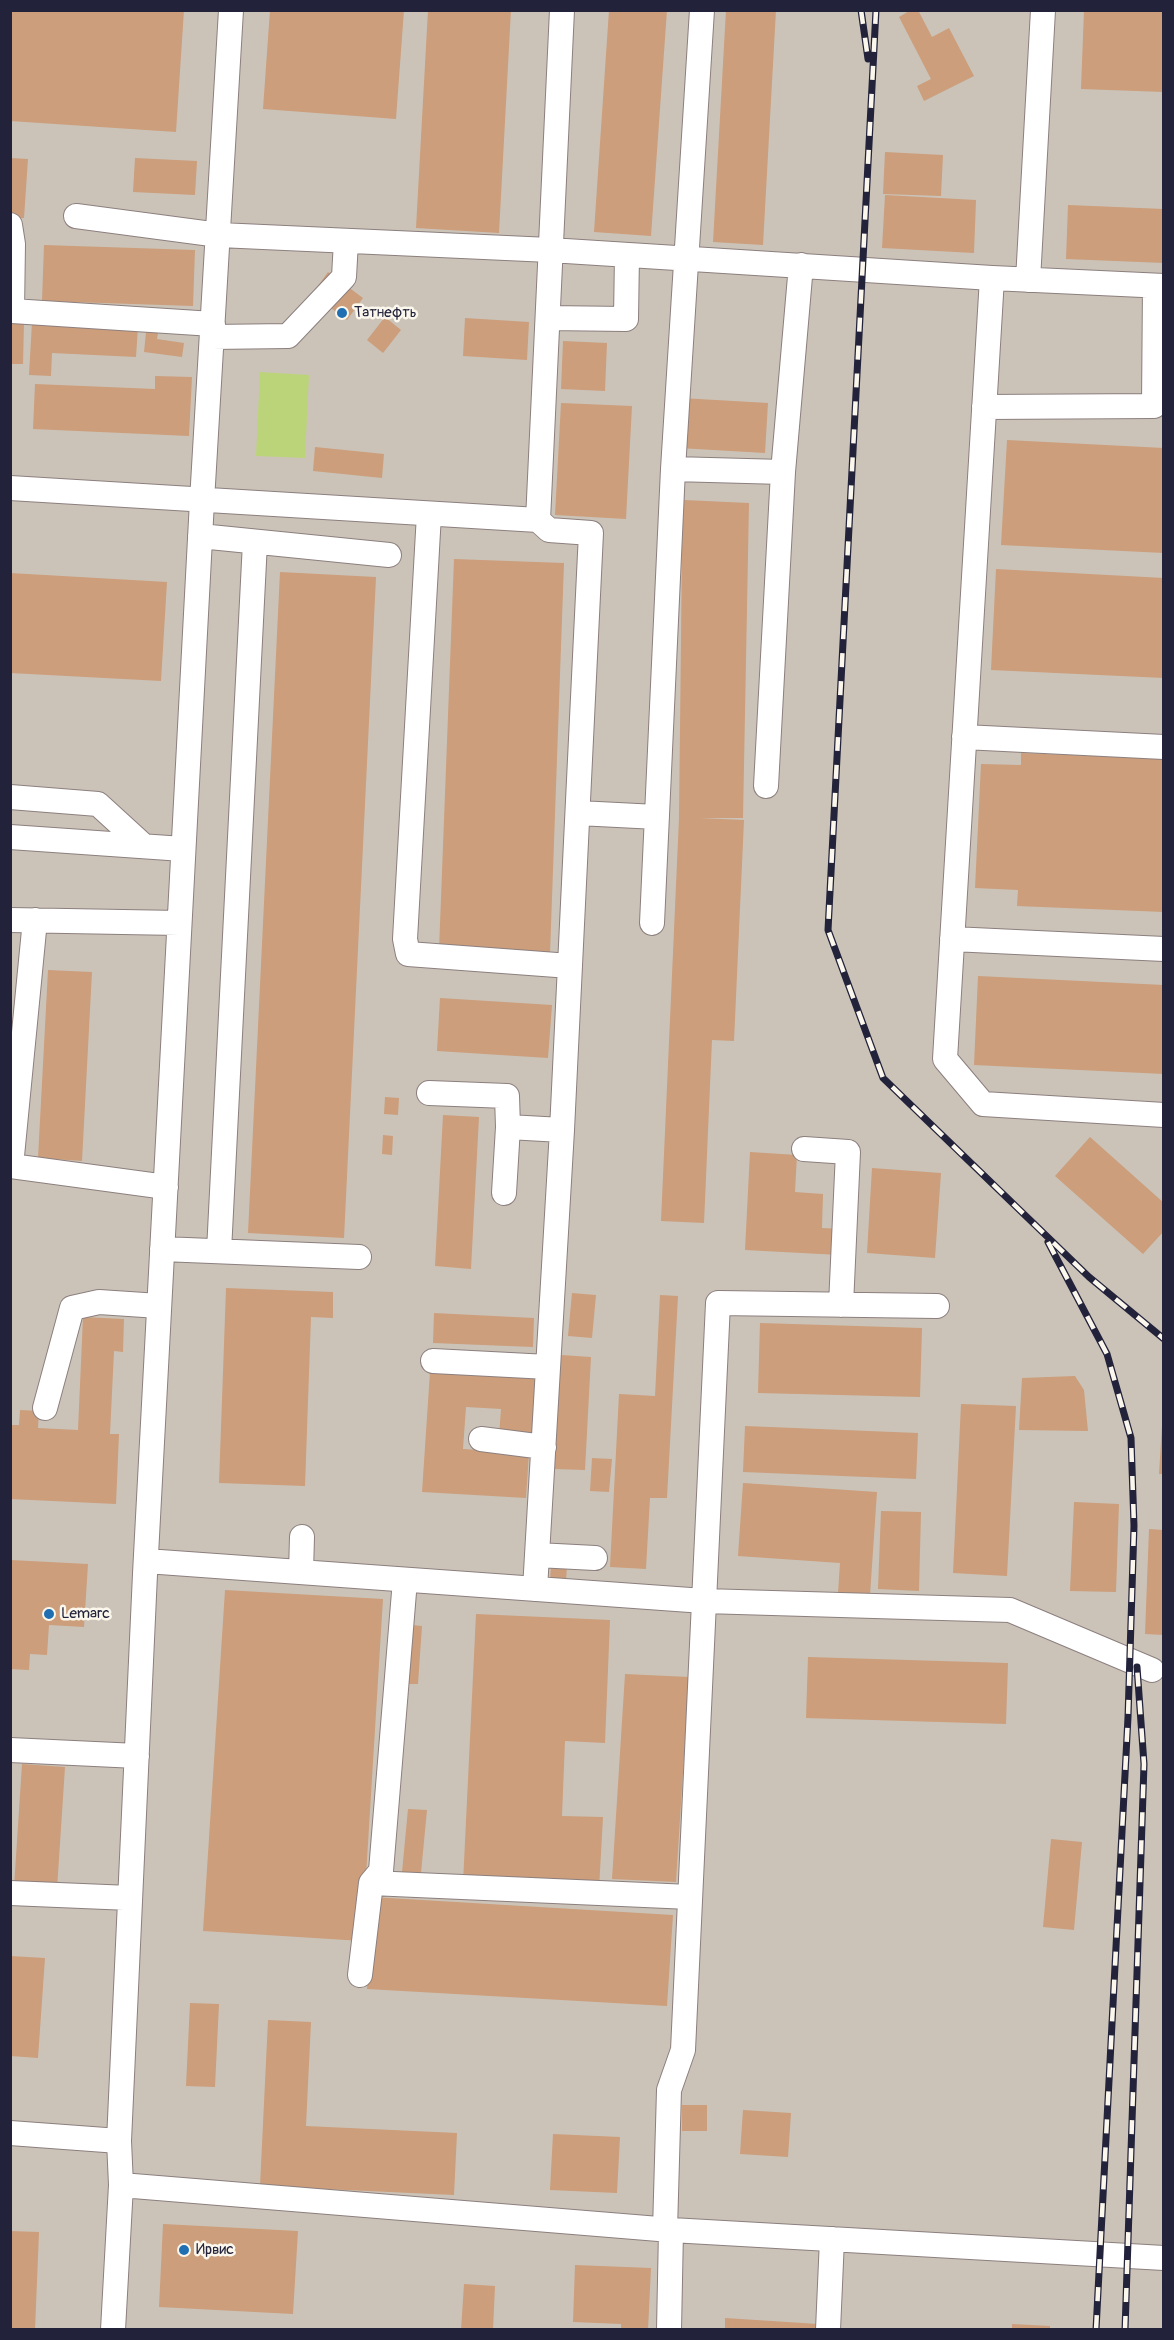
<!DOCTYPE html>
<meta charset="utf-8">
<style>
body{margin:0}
#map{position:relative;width:1174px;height:2340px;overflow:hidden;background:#f5dcc0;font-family:Pangolin,sans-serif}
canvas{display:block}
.frame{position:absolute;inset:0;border:12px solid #22223b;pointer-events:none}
</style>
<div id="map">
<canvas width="1174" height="2340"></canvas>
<div class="frame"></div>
</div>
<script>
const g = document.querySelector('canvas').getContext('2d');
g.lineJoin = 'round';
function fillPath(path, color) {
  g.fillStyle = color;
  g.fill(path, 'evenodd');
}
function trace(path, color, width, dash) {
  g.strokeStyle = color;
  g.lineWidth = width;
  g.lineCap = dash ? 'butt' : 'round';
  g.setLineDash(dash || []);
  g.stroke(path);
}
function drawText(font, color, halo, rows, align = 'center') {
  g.font = font + ' Pangolin,sans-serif';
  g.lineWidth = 5;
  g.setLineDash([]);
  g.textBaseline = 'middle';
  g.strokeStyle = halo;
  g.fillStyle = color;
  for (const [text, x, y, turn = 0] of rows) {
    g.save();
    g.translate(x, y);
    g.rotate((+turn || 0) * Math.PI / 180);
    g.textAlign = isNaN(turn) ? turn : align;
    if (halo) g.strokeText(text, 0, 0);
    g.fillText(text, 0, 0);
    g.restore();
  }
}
const industrial = new Path2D(`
 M11,11H1163V2329H11Z`);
const green = new Path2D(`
 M260,372L309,375L305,458L256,456Z`);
const building = new Path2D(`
 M10,10H184L176,132L10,121Z
 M270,10H404L396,119L263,109Z
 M428,10H511L499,233L416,228Z
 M609,10H667L651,236L594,232Z
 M726,10H776L763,245L713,242Z
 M911,10H918L932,37L949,28L974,76L924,101L917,86L931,79L899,17Z
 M1084,10H1164V92L1081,89Z
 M885,152L943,155L941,196L883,194Z
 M10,158L28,159L24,218H10Z
 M135,158L197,161L195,195L133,192Z
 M885,195L976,200L974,253L882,248Z
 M1068,205L1164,209V263L1066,259Z
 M44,245L195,250L193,306L42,301Z
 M328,272L363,298L347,320L312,294Z
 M385,317L401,330L383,353L367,340Z
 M465,318L529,322L527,360L463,356Z
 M32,322L138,327L136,357L52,353L51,376L29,375Z
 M10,323H24L23,364H10Z
 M146,332L158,333L157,339L184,343L182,357L144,352Z
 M563,341L607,343L605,391L561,389Z
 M155,376L192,377L189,436L33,429L35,384L155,389Z
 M681,398L768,403L765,453L679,448Z
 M561,403L632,406L626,519L555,515Z
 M1007,440L1164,448V553L1001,545Z
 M315,447L384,454L382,478L313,471Z
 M684,500L749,503L743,818H700L744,820L734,1041L712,1040L704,1223L661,1221L679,818L682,549Z
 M454,559L564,563L550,954L439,950Z
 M996,569L1164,578V678L991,670Z
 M280,572L376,577L344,1238L248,1233Z
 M10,573L167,582L161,681L10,673Z
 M1021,753L1164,759V912L1017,906L1018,890L975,888L981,764L1021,765Z
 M48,970L92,972L82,1161L38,1158Z
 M978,976L1164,985V1074L974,1065Z
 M440,998L552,1005L548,1058L437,1051Z
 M385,1097L399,1098L398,1115L384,1114Z
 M443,1115L479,1117L471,1269L435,1266Z
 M383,1135L393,1136L392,1155L382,1154Z
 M1090,1137L1164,1203V1231L1143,1254L1055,1176Z
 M750,1152L797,1155L795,1192L823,1194L822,1228L841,1229L839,1255L745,1250Z
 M872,1168L941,1173L935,1258L867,1253Z
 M226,1288L333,1292V1318L311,1317L305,1486L219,1483Z
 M572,1293L596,1295L592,1338L568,1336Z
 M660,1295L678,1296L667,1498H650L646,1569L610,1567L619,1394L655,1396Z
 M434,1313L534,1318L533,1347L433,1343Z
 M83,1317L124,1319L123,1352L114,1351L110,1434H119L116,1504L10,1499L11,1425H19L20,1410L39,1411L38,1428L78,1430Z
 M760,1323L922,1328L920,1397L758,1393Z
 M561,1355L591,1357L585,1470L554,1469Z
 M430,1372L536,1379L532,1438L499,1436L501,1409L466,1407L463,1449L529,1453L526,1498L422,1492Z
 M1075,1376L1084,1390L1088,1431L1019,1430L1022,1378Z
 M961,1404L1016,1406L1007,1576L953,1573Z
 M1162,1425H1164V1474H1159Z
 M745,1426L918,1433L916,1479L743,1472Z
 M592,1458L612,1459L609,1492L590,1491Z
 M743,1483L877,1492L870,1595L838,1593L840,1563L738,1556Z
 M1074,1502L1119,1504L1116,1592L1070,1591Z
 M881,1511L921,1512L919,1591L878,1589Z
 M1149,1529L1164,1530V1635L1145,1634Z
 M10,1560L88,1564L84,1627L49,1625L47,1655L30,1654L29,1670L10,1669Z
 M551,1567H567L566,1580L550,1579Z
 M225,1590L383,1599L362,1941L203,1931Z
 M476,1614L610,1620L605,1743L565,1741L562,1816L603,1817L599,1889L463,1883Z
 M412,1625L422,1626L418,1684H408Z
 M808,1657L1008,1663L1006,1724L806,1718Z
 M625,1674L689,1677L676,1882L612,1879Z
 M22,1764L65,1767L57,1889L14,1887Z
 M408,1809L427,1810L421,1873L402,1872Z
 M1051,1839L1082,1842L1074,1930L1043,1927Z
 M372,1897L673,1915L667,2006L367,1989Z
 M10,1956L45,1958L38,2058L10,2056Z
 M190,2003L219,2004L215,2087L186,2086Z
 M268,2020L311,2022L306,2126L457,2133L454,2195L260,2186Z
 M682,2105H707V2131H682Z
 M743,2110L791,2113L788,2157L740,2154Z
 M553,2134L620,2137L617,2193L550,2190Z
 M163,2224L298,2231L293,2314L159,2307Z
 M10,2231L39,2232L35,2330H10Z
 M575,2265L651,2268L648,2330H621V2324L573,2322Z
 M464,2284L495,2286L493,2330H461Z
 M725,2318L818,2324V2330H725Z
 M1012,2324L1050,2326V2330H1012Z`);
const minor = new Path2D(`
 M231,10L202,501L145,1574L119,2141L121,2185L671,2230L1164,2258
 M702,10L673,469L783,472L801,265
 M76,216L219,235L550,250L992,278L1164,286
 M10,225L13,244L12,311L213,324
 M992,278L945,1059L983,1104L1164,1115
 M1028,280L1043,10
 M548,318L626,319L627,255
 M212,337L288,336L344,277L346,241
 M984,407L1154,406L1155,286
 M10,488L538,520L562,10
 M429,514L405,939L408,954L570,966
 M200,536L389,555
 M964,737L1164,747
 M766,786L783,472
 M10,797L98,804L144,846
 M578,813L657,817
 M10,837L183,849
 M10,920L179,923
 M35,920L11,1166L166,1187
 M652,923L673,469
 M952,939L1164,949
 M429,1093L507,1096L508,1127L504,1193
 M508,1127L562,1130
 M804,1149L848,1152L841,1305
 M162,1249L359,1257
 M219,1251L255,542
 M433,1361L548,1367
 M45,1408L72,1308L99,1302L159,1306
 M481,1439L544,1447
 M537,1555L595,1558
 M146,1561L704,1601L1010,1610L1152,1670
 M301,1572L302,1537
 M535,1589L562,1130L591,533L549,530L538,520
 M10,1750L137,1756
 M371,1883L690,1897
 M10,1893L130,1898
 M360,1975L371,1883L381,1871L405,1580
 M10,2133L119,2141
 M665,2230L669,2090L683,2050L718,1303L937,1306
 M113,2330L121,2185
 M669,2330L671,2230
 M828,2330L832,2239`);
const rail = new Path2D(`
 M861,10L868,59
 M876,10L828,930L883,1078L1089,1277L1164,1339
 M1048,1242L1107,1354L1131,1438L1134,1526L1128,1717L1096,2330
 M1125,2330L1144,1764L1137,1667`);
const markers = [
 [342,313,6,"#1f6fb2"],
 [49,1614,6,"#1f6fb2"],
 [184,2250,6,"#1f6fb2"]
];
const poiNames = [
 ["Татнефть",354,313],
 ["Lemarc",61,1614],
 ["Ирвис",196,2250]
];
fillPath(industrial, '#cbc3b8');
fillPath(green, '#bcd479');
fillPath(building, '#cc9e7b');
trace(minor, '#8c7f7e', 26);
trace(minor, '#fff', 24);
trace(rail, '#22223b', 7);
trace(rail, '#fbf7ec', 4.5, [14]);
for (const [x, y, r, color] of markers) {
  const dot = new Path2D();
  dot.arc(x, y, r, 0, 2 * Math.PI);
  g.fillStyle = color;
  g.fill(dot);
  trace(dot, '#fbf7ec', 2);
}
drawText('15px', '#22223b', '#fbf7ec', poiNames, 'left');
</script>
